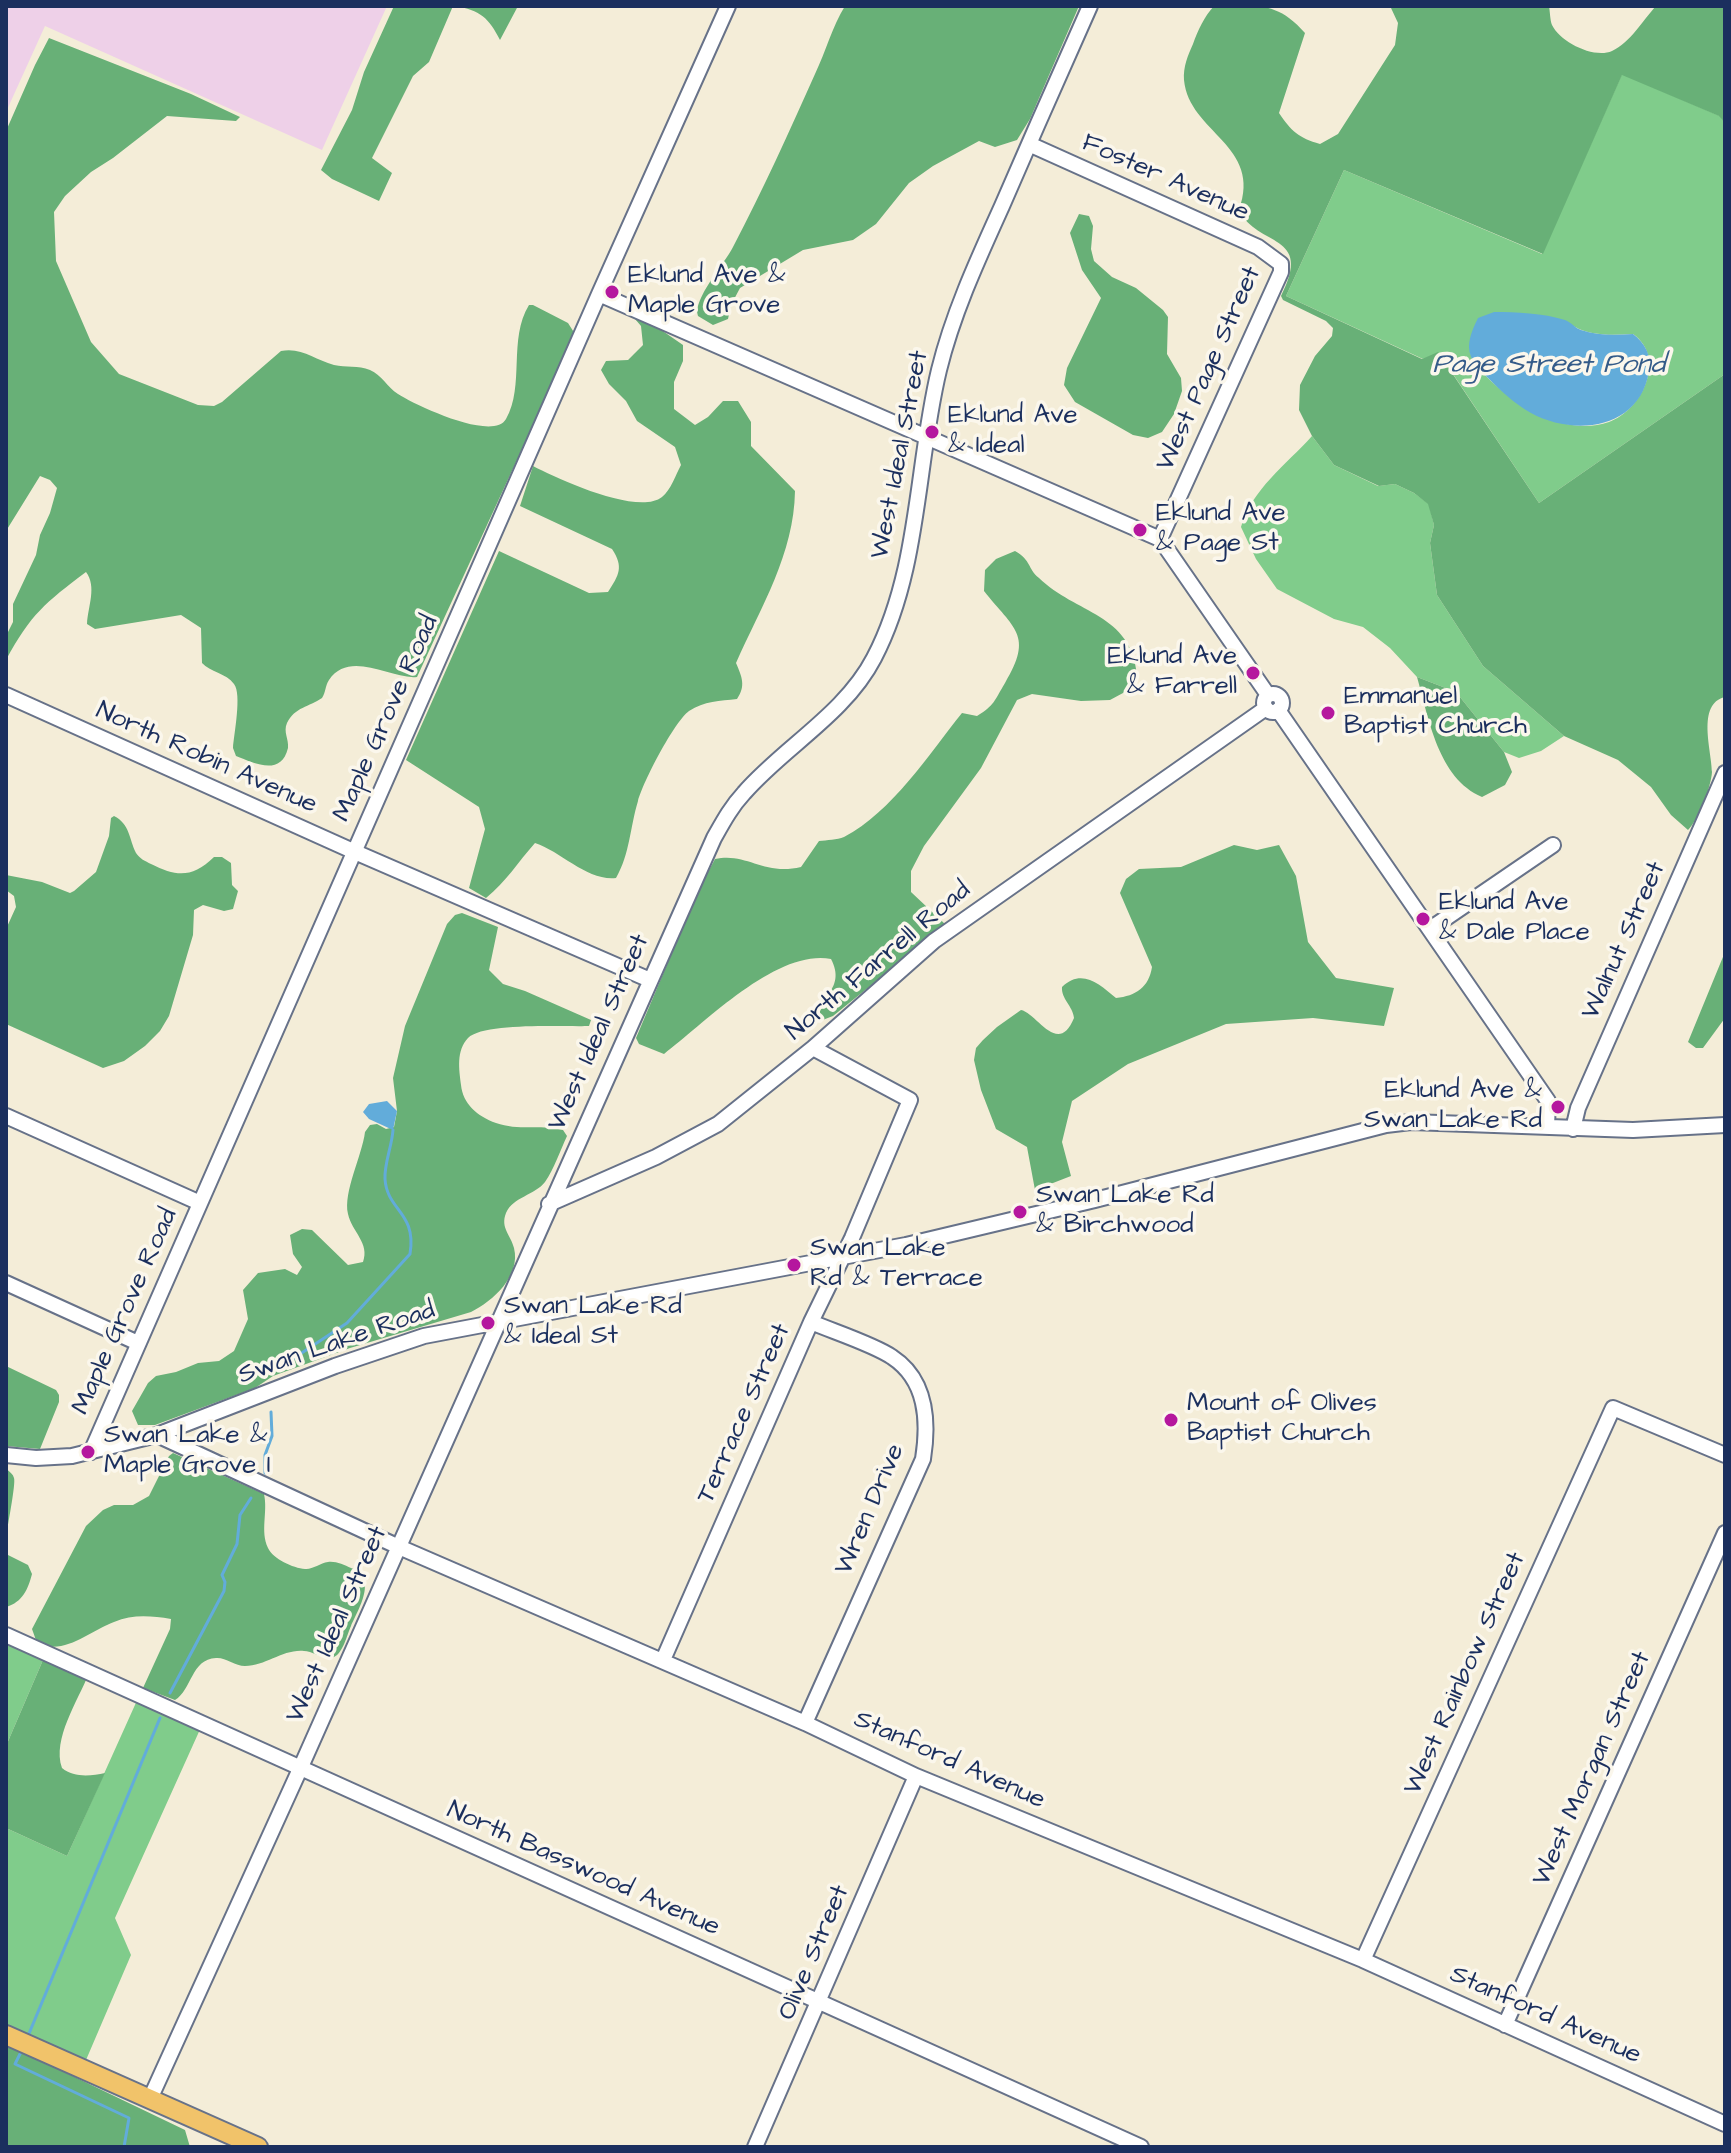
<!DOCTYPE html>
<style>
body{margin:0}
#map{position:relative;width:1731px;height:2153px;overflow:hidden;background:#f4edd8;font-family:"Architects Daughter",sans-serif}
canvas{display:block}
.frame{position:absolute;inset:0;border:8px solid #1b2f5e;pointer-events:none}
</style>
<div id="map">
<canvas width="1731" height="2153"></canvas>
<div class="frame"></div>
</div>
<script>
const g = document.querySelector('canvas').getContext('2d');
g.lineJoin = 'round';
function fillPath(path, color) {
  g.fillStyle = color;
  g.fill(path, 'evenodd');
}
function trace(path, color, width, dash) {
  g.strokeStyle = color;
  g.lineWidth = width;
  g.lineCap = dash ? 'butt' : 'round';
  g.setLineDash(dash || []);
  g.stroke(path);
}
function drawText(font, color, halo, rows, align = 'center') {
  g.font = font + ' "Architects Daughter",sans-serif';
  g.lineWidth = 7;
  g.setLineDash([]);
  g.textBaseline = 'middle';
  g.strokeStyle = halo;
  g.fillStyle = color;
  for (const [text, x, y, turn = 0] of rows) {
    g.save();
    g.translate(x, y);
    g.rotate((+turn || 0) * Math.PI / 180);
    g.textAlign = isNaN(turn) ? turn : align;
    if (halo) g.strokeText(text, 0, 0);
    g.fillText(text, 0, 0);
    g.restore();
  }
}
const built = new Path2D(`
 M6,6H387L322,150L45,26L6,112Z`);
const green = new Path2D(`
 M1622,74L1720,116L1725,123V374L1539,503L1439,353L1423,359L1286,296L1344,170L1542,254ZM1541,317C1558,319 1564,321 1579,329C1595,336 1615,335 1633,334C1667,358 1642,410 1609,422C1568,437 1519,408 1491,381C1479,369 1466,358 1471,339Z
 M1312,436L1334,465L1378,486L1395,484L1414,493L1429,504L1434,525L1430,543L1437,595L1483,666L1564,736L1541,751L1519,758L1504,752L1456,692L1417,677L1390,648L1363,627L1334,619L1277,589L1256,559L1241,527C1252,489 1286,465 1312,436Z
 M6,1635L46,1653L6,1746Z
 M139,1696L202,1725L115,1918L131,1955L86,2060L6,2024V1828L67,1856Z`);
const forest = new Path2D(`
 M394,6H453L429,62L413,76L372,158L392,173L379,201L332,179L321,170L352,110L364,72Z
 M455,6H518L500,40C489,18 480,10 455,6Z
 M845,6H1079L1030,119L1017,140L995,147L979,141L933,166L909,183L876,224L853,240L803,250L740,288L731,305L728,319L713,325L698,316C692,300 725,263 733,247C763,190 789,132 815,74C826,51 832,27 845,6Z
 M1214,6C1255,6 1276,0 1305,33L1279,113C1291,131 1299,138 1320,144L1338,134L1395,45L1398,23L1391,8L1388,6H1549C1550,11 1550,20 1552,25C1560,42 1594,59 1612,51C1630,43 1643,20 1656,6H1725V123L1719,116L1622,75L1543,254L1344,170L1286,296L1422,359L1438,352L1539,503L1725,374V697C1696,704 1712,751 1712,772C1711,787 1699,819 1688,830L1671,815L1651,787L1618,760L1564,736L1483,666L1437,595L1430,543L1434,525L1428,504L1414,493L1395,484L1379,486L1334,465L1312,436L1299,410L1300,385L1315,356L1332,336L1333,328L1326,321L1283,300L1281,296C1314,232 1257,248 1239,210C1263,145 1189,133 1184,80C1183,67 1188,55 1193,44C1198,30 1204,17 1214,6Z
 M49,38L191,94L240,117L236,121L167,116L113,158L91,172L65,196L54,212L56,261L91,342L119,374L198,405L214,406L222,402L281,351C302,347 315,360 334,365C346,368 358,365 370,370C382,375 387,387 398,394C415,405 493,442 506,419C525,386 508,339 529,305H533L568,323L575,334L417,677C392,680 350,649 329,680C325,686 326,692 322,698C309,707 295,707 287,723C283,732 289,739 288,748C281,777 254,763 236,756L233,748C234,734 242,694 234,684C226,673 210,672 202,663L201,628L181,615L95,629L87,624C88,606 97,587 86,572C45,603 31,614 6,660V636L13,622V604L36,555L40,535L50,513L57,488L50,480L40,476L6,531V131L35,65Z
 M1079,214L1089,216L1093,226L1091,249L1094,261L1112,277L1136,288L1163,310L1168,317L1167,354L1181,378L1182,391L1174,414L1162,432L1148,438L1133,435L1075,402L1064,385L1067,368L1101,298L1082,270L1070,233Z
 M638,314L683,345V361L674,382V409L695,425L708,417L723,401H738L751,422V446L795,491C794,554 761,607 736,663C742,677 746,686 737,699C720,701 704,701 689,711C674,722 643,782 638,801C630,827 630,854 616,878C587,881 562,852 535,843C518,862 506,882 486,898L469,888L485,829L479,807L406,760L499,551L589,593L608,592C619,575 624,567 612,549L520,506L533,466C558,479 638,516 662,497C671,490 676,474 681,465L675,447L637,421L626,401L609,384L601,370L606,361L628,360L643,345L641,326L635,319Z
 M1015,551C1032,561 1027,568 1039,578C1076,614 1131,613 1137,675L1123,693L1110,700L1081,701L1032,694L1017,700L981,768L924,846L911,871V892L946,925L833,1016L820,1021C816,996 847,990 831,959C776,949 705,1023 664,1054L639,1044L636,1038L698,891L715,859C747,852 763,876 801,867L819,841C827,840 837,840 844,837C892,812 929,754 962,713L977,716C995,705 994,701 1005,683C1034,635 1014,629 984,591L985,570L996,559Z
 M1417,677L1456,692L1504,752L1512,772L1505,785L1482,797C1438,778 1429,719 1417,677Z
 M114,816C130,824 129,839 136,853C140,859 145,861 151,864C177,877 192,878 214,857H222L231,863L232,885L238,891L233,909L224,911L203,905L194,910L193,935L169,1016L160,1031L145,1046L124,1061L103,1068L6,1024V929L16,907L14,896L6,890V875L42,882L70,893L74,891L96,872L109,836L111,818Z
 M1234,845L1257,850L1279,845L1296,876L1308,942L1336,978L1394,988L1384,1026L1313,1018L1226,1024L1128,1064L1072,1101L1062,1142L1071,1176L1035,1190L1027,1147L996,1129L981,1090L974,1060L976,1048L983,1040L997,1027L1021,1010C1037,1013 1058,1057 1074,1018C1073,1006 1061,999 1062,987C1082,968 1099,984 1116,998C1136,996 1149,987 1152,967L1120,893L1126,879L1139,869L1181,867Z
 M462,913L498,927L489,970L503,984L525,991L591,1020L589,1026C565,1027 484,1022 468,1038C456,1051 459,1069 461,1085C463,1104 477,1116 496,1123C518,1131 540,1124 563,1130L567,1136C560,1151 554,1169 545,1182C535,1195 513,1197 506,1213C500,1228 511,1235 514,1248C521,1276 493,1301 471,1312L350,1348L273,1376L255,1388L155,1425H138L132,1411L148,1383L156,1376L176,1372L198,1363L219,1361L234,1351L248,1319L243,1290L258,1273L285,1269L297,1275L302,1267L293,1254L290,1235L302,1229L312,1230L348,1265L363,1262C370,1243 352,1232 348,1214C343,1192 362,1156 365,1132L370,1125L377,1124L386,1129L394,1127L397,1111L393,1078L405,1026L447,924L455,915Z
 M1725,952V1018L1703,1048H1696L1688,1042Z
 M6,1366L56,1390L59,1395V1402L40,1449L6,1446Z
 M173,1453L264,1494C268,1512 260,1531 268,1548C273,1559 293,1568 305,1569C312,1570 320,1563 328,1562C336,1561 344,1565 351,1568C378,1578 359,1608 351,1626C347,1635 343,1653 334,1657C325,1661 313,1651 304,1651C283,1649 266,1666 245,1666C235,1666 225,1657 216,1658C191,1659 192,1690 175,1700L143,1688L170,1629L171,1619C151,1616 133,1614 114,1622C89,1631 65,1656 37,1643L32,1629L86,1526L103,1510L114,1505H133L149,1496L169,1456Z
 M6,1469C10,1472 13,1474 14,1478C16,1484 7,1528 6,1538Z
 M6,1554L28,1565L32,1574C28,1589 23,1602 6,1607Z
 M46,1653L89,1673C78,1701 52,1739 62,1768C74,1778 91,1776 105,1773L67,1856L6,1828V1746Z
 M6,2044L185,2130L190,2147H6Z`);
const water = new Path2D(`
 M1494,312C1516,312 1543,313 1565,320C1571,322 1575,328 1581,330C1598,336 1616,335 1633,334C1645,343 1652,356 1649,371C1640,429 1575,437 1531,413C1515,404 1501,391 1488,378C1480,370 1469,360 1469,347C1469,337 1474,326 1478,318Z
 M387,1101L397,1111L393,1130L369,1119L363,1112L369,1104Z`);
const stream = new Path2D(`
 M284,1368L288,1362L347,1323L410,1254C417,1212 387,1211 385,1179C384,1164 392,1146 393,1130
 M265,1473V1455L272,1436L271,1412
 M170,1693L224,1591L225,1582L222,1575L237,1544L240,1515L251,1498
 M28,2036L160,1718
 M22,2050L15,2064L129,2118L124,2147`);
const minor = new Path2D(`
 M1029,144L1258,247L1281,264V272L1160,539
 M599,294L1160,539L1268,695
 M1264 703a9 9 0 1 1 18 0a9 9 0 1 1-18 0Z
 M6,695L355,852L650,980
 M1278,710L1548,1101L1547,1127
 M1430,929L1553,845
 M6,1116L200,1203
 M1573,1129L1578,1108L1725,773
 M549,1204L656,1157L718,1124L813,1048L934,941L1266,708
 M6,1283L138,1343
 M157,1435L399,1547L805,1723L916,1776L1363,1960L1725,2124
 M91,1452L599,294L728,6
 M6,1455L36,1458L72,1456L157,1435L335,1366L424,1336L906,1245L1095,1200L1386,1125L1411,1122L1633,1130L1725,1125
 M6,1635L1141,2147
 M663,1660L811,1322L852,1238L910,1100L813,1048
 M805,1723L923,1459C929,1421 927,1380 892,1357C875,1345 832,1331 811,1322
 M1363,1960L1613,1408L1725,1455
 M1505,2025L1725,1533
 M150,2099L300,1769L714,838C723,822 731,807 744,793C784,747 845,714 874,658C920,570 916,465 939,370C953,313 978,259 1002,206C1031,139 1060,73 1090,6
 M755,2147L916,1776`);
const major = new Path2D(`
 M6,2035L258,2147`);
const markers = [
 [612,292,8,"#b5179e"],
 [932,432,8,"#b5179e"],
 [1140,530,8,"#b5179e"],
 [1253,673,8,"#b5179e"],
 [1328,713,8,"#b5179e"],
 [1423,919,8,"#b5179e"],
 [1558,1107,8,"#b5179e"],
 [1020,1212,8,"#b5179e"],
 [794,1265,8,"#b5179e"],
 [488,1323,8,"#b5179e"],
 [1171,1420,8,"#b5179e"],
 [88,1452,8,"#b5179e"]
];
const streetNames = [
 ["Foster Avenue",1165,179,24],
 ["West Page Street",1210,369,-66],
 ["West Ideal Street",901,455,-79],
 ["Maple Grove Road",387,719,-66],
 ["North Robin Avenue",206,759,24],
 ["Walnut Street",1625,941,-66],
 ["North Farrell Road",879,962,-40],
 ["West Ideal Street",600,1033,-66],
 ["Maple Grove Road",126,1312,-66],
 ["Swan Lake Road",337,1344,-19],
 ["Terrace Street",745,1414,-66],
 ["Wren Drive",871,1510,-67],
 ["West Ideal Street",338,1625,-66],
 ["West Rainbow Street",1466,1674,-66],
 ["Stanford Avenue",949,1761,24],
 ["West Morgan Street",1593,1769,-66],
 ["North Basswood Avenue",583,1870,24],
 ["Olive Street",815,1953,-67],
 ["Stanford Avenue",1545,2016,24]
];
const poiNames = [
 ["Eklund Ave &",628,277],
 ["Maple Grove",628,307],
 ["Eklund Ave",948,417],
 ["& Ideal",948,447],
 ["Eklund Ave",1156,515],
 ["& Page St",1156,545],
 ["Eklund Ave",1237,658,"right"],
 ["& Farrell",1237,688,"right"],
 ["Emmanuel",1344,698],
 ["Baptist Church",1344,728],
 ["Eklund Ave",1439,904],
 ["& Dale Place",1439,934],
 ["Eklund Ave &",1542,1092,"right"],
 ["Swan Lake Rd",1542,1122,"right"],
 ["Swan Lake Rd",1036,1197],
 ["& Birchwood",1036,1227],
 ["Swan Lake",810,1250],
 ["Rd & Terrace",810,1280],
 ["Swan Lake Rd",504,1308],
 ["& Ideal St",504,1338],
 ["Mount of Olives",1187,1405],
 ["Baptist Church",1187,1435],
 ["Swan Lake &",104,1437],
 ["Maple Grove I",104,1467]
];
const waterNames = [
 ["Page Street Pond",1549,366]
];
fillPath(built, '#eed0e8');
fillPath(green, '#80cc8b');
fillPath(forest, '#68b077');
fillPath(water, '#62acda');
trace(stream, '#62acda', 3);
trace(minor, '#677289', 18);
trace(major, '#677289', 22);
trace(minor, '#fff', 14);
trace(major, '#f1c36a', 18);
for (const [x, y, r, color] of markers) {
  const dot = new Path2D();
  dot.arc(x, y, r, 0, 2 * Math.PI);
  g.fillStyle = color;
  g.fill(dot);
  trace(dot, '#fbf7ec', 3);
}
drawText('26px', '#1b2f5e', '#fbf7ec', streetNames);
drawText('26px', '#1b2f5e', '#fbf7ec', poiNames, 'left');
drawText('italic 28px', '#345b89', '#fbf7ec', waterNames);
</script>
